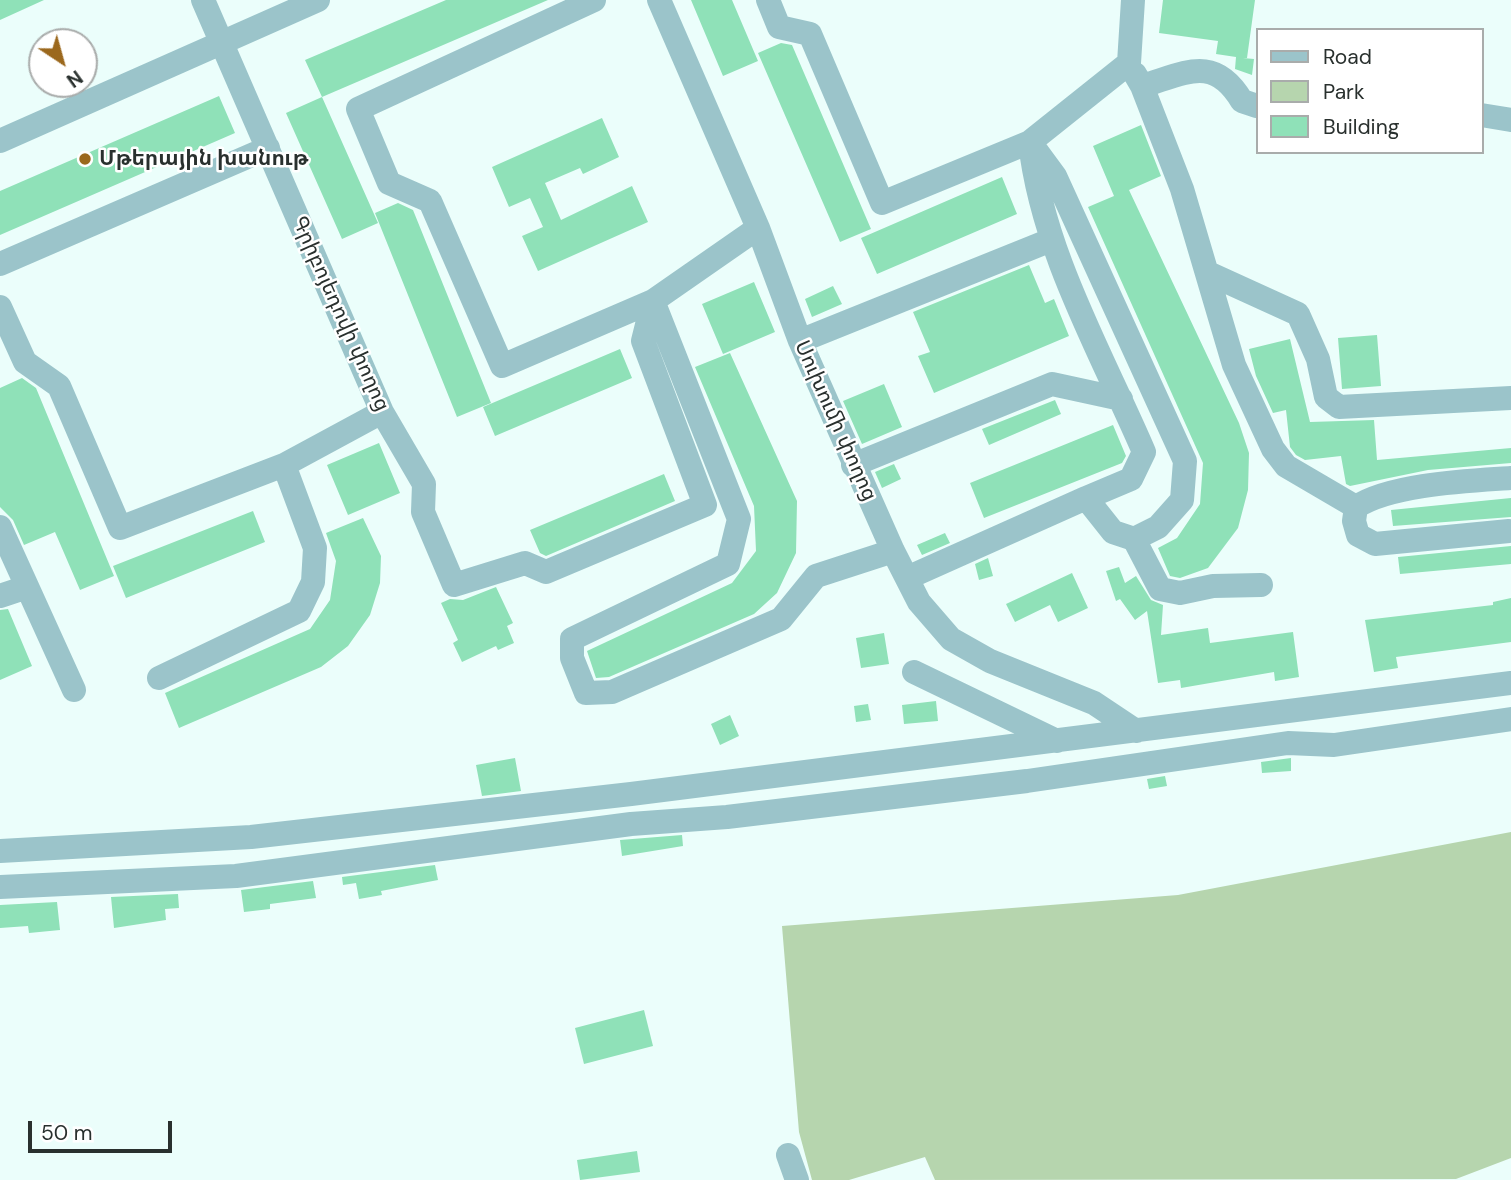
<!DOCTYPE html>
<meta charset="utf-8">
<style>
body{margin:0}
#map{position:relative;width:1511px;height:1180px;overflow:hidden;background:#ebfefb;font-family:"DM Sans",sans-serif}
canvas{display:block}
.legend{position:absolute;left:1256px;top:28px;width:228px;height:126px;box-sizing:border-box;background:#fff;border:2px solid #a9acab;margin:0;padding:9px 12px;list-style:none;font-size:21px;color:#29302e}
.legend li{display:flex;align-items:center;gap:14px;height:35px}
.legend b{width:35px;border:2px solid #a9acab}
.north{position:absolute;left:28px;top:28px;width:70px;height:70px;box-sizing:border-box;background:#fff;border:2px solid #a9acab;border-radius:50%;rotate:144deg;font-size:19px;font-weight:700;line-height:28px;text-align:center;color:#29302e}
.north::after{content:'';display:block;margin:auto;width:24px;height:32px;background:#9b681d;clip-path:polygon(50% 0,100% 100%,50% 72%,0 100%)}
.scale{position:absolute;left:28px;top:1121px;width:144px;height:32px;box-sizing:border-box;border:4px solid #29302e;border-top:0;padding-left:9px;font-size:21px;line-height:24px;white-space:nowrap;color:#29302e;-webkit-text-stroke:5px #fff;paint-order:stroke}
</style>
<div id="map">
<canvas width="1511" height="1180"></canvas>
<ul class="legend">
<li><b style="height:9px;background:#9bc4ca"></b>Road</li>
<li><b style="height:19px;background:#b6d5ae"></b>Park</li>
<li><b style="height:19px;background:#8fe1b8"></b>Building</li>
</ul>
<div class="north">N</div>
<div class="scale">50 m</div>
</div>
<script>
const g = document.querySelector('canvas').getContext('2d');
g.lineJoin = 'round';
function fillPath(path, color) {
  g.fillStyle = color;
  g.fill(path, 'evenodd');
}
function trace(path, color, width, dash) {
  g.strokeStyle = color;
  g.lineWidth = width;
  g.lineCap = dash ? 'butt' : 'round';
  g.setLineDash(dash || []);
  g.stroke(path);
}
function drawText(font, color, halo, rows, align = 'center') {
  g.font = font + ' "DM Sans","Noto Sans Armenian",sans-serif';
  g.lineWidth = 5;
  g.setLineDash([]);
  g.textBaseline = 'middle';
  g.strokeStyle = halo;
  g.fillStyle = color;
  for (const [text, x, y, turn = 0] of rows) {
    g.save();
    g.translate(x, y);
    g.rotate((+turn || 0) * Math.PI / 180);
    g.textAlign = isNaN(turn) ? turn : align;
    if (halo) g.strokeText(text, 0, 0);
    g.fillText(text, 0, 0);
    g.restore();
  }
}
const green = new Path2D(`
 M1511,832V1158L1456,1179L935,1180L925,1157L849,1180H812L799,1132L782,926L1178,895Z`);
const building = new Path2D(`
 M0,0H44L0,20Z
 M446,0H548L322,97L305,60Z
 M691,0H732L758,61L723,76Z
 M1163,0H1255L1247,58H1243L1254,59L1252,75L1235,69L1236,57L1216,54L1218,41L1159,33Z
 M781,43L792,45L871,229L840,242L758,53Z
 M219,96L235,133L0,235V191Z
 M322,97L378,223L342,239L286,113Z
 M602,118L619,157L583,174L580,168L545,183L561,220L632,186L648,222L538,271L522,236L543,227L530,198L509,207L492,167Z
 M1141,125L1161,176L1129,190L1239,423L1249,453L1248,490L1238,528L1208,568L1180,578L1170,576L1158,548L1177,538L1200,504L1203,463L1088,207L1114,196L1093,146Z
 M1002,177L1017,214L877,274L861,238Z
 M398,203L413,210L491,403L457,417L375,213Z
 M1029,265L1045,303L1054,299L1069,336L934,393L918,356L930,352L913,312Z
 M754,282L775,332L723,354L702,304Z
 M833,286L842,304L812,317L805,299Z
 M1377,335L1381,386L1342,389L1338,338Z
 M1290,339L1310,422L1374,420L1377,460L1511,448V463L1428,470L1350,486L1346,484L1341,456L1305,460L1296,455L1290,447L1286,410L1273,413L1256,376L1249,349Z
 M620,349L632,378L495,436L483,407Z
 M730,353L797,501L796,553L777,593L754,614L609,677L596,678L587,651L732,583L756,551L754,506L695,367Z
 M22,378L36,388L114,576L80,590L55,532L24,545L13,520L0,507V388Z
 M884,384L902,427L862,444L843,401Z
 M1055,400L1061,414L989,445L982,429Z
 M1113,425L1126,456L1122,463L984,518L970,483Z
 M379,443L400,493L348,515L327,465Z
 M894,464L901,479L882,488L875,472Z
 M664,474L675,501L546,556L540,553L530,530Z
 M1511,498V517L1393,526L1391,510Z
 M253,511L265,542L126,598L113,566Z
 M363,518L381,556L380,583L370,615L348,646L321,667L179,728L165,693L310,629L330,600L336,561L326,533Z
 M945,533L950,543L922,555L917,545Z
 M1511,546V564L1400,574L1398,557Z
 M988,558L993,576L979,580L975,564Z
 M1119,567L1125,583L1136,576L1151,600L1163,605L1161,635L1208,628L1210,643L1293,632L1299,677L1275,681L1274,672L1181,688L1180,680L1158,683L1147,611L1135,620L1120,599L1116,601L1106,571Z
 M1072,573L1088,608L1058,622L1050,605L1015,622L1006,604Z
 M496,587L513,623L507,626L514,643L498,650L496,646L462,662L453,643L458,640L441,603L450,599L463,600Z
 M1511,598V642L1396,657L1398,668L1374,672L1365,620L1493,605V602Z
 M8,609L32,666L0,680V610Z
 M884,633L889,664L861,668L856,638Z
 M936,701L938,721L904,724L902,705Z
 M868,704L871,720L856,722L854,706Z
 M730,715L739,736L720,745L711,724Z
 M515,758L521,791L482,796L476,765Z
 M1291,758V771L1262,773L1261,762Z
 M1165,776L1167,786L1149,789L1147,779Z
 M682,835L683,846L622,856L620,840Z
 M435,865L438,880L381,891L382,895L359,899L356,883L343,885L342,877Z
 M313,881L316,898L270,904V909L244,912L241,890Z
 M178,894L179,908L165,909L166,920L114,928L111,897Z
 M57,902L60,930L29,933L28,926L0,928V905Z
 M644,1010L653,1046L584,1064L575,1028Z
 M637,1151L640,1172L580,1180L577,1160Z`);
const minor = new Path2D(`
 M203,0L382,412L424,484L423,512L454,585L525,563L546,572L705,505L643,341L653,301
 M594,0L358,109L389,183L430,201L502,366L653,301L758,228
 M659,0L758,228L800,341L893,551L919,602L951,639L990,661L1094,703L1136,731
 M768,0L779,27L810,34L882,203L1030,142C1042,251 1101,352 1144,452L1131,479L1086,498
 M1135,74L1142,86C1186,73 1214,54 1242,101L1257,106
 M1142,86L1182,189L1234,365L1273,449L1286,466L1356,507L1354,521L1358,535L1375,544L1509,531
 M1481,115L1511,120
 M0,141L318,0
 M0,264L268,148
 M1208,273L1298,314L1318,359L1326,397L1339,407L1511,398
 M653,301L739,519L728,564L572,639V658L586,693L612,692L781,619L816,576L893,551
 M0,307L25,362L59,386L120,528L284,465L382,412
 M800,341L1051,240
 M853,465L1052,384L1121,399
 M1356,507C1391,484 1468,481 1511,478
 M0,527L74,690
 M1134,539L1160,589L1180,593L1213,586L1261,585
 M907,578L1086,498L1113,532L1134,539L1158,527L1182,500L1185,461L1055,176L1030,142L1129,63L1133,0
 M0,596L27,587
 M914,672L1057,741
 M159,678L299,611L313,582L315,548L284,465
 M0,851L251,837L631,794L1511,683
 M0,887L236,876L631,824L727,817L1027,781L1288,743L1334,745L1511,719
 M788,1155L797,1180`);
const markers = [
 [85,159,7,"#9b681d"]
];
const poiNames = [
 ["Մթերային խանութ",99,159]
];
const streetNames = [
 ["Գրիբոյեդովի փողոց",340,314,66],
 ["Սուխումի փողոց",835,421,66]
];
fillPath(green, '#b6d5ae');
fillPath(building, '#8fe1b8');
trace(minor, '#9bc4ca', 24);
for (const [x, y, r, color] of markers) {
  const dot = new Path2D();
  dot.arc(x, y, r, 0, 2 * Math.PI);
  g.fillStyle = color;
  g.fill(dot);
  trace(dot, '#fff', 2.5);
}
drawText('bold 21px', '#29302e', '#fff', poiNames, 'left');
drawText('21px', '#29302e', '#fff', streetNames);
</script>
